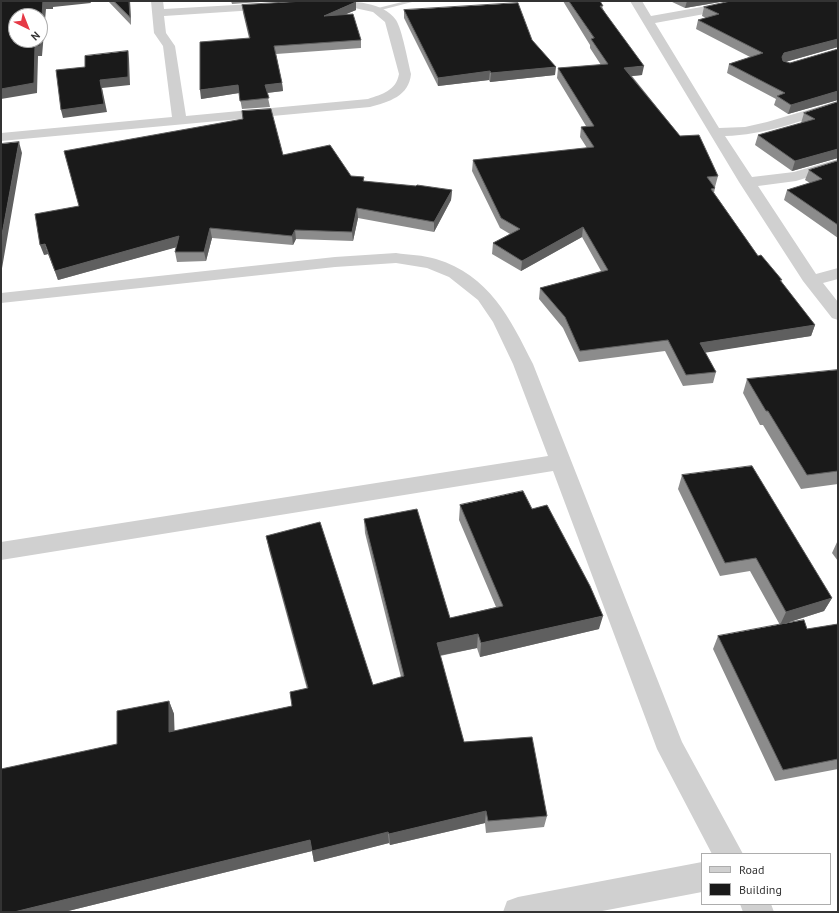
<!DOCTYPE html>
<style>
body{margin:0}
#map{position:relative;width:839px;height:913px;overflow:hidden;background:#fff;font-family:"PT Sans",sans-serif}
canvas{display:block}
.frame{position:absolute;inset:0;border:2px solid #333;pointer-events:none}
.legend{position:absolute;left:701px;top:853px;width:130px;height:52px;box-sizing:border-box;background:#fff;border:1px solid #adadad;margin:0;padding:5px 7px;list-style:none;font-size:12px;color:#333}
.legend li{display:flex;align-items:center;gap:8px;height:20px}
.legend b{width:20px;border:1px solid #adadad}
.north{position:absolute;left:8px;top:8px;width:40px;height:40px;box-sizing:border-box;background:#fff;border:1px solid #adadad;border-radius:50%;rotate:137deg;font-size:11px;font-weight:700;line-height:16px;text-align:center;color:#333}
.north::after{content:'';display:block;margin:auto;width:14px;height:18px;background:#e63946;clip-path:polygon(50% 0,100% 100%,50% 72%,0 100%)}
</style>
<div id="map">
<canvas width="839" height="913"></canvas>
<div class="frame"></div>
<ul class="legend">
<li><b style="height:5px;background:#d0d0d0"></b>Road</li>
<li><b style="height:11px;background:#1a1a1a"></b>Building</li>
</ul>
<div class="north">N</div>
</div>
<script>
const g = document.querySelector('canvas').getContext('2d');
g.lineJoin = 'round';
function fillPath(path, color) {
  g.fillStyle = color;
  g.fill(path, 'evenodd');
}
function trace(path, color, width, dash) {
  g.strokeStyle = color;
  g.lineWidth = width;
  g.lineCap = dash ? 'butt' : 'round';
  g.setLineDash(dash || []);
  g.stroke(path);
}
const lane = new Path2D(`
 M406,1H416L377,11L374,9Z`);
const street = new Path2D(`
 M151,1H163L164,9L271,3L275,4L277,6L275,8L271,9L164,16L166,33L175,46L186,116L368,99C382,94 396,91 399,74L385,22L373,12L341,5L325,4L324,1C347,1 382,0 396,20C402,29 408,62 411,74C409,96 389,102 370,107L1,141V133L172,117L163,46L154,33Z
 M630,1H642L651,16L735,1H754L752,3L721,11L655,23L719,128L745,127L767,122L838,101V109C801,121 764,135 725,136L752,177L794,172L838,159V168L796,181L758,186L816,274L838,268V279L823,283L838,302V320L832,318L803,281L739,182Z
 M396,253C409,255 423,255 436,259C489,275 510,318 533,364L682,742L743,854H712L657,749L553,471L1,560V542L548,456L513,364L493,322L478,300L449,277L427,268L396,263L335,267L1,303V293L335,257Z
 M702,862V892L597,912H503L507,901L518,897Z
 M740,904H771L774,912H743Z`);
const wall = new Path2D(`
 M108,1H130L131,25Z
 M231,1H274L232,4Z
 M563,1H600L603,9L642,75L632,76L680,136L718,176L715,187H714L715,188L714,193L758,256L781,282L815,325L811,336L705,352L716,372L713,383L683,386L665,351L579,362L563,328L539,299L540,288L601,271L582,237L521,271L492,254L493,243L510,234L500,228L472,171L473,160L587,148L580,137L581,127L586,126L557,78L558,68L601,65L590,48V45L566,6Z
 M670,1H726L685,8Z
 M838,1V47L785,62L790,63L838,49V100L788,114L774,105L776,99L727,73L729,64L750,57L696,29L698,20L706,18L702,16L704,7Z
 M242,5L356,10L346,14L361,40V48L276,54L282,83L283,91L267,93L270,107L242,109L239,93L201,99L249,38L243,13Z
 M404,10L532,40L555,75L490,82L489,80L438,86L404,18Z
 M838,102V158L792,171L755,145L758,135L802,123H801L804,113Z
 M283,155L351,176L364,177V182L452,190L451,200L434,232L358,218L353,241L296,239L293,245L212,238L206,261L177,262L175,252L176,247L58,280L48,254L44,255L79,206Z
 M838,161V238L784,200L787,190L810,183L805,180L809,170Z
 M838,370V484L801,489L763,425H760L743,393L747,379Z
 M682,475L832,598L824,611L780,625L750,571L720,576L678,489Z
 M460,505L532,509L599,629L480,657L477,648L440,656L464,742L547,816L544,827L486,833L485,823L390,845L389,843L314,862L312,851L64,912H1L117,744L169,701L174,714V731L292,706L307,689L269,550L266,536L373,685L401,677L365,533L364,519L450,618L496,607L459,520Z
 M838,540V561L832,553Z
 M838,624V769L775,781L713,649L718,636L807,629Z`);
const shadedWall = new Path2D(`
 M43,1H90L91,3L53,7V9H46L42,56H38L37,93L1,99V89L35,46Z
 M129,1H130L131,25L130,17Z
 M687,1H726L685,8Z
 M356,2V10L325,23L324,16Z
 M838,39V47L782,63V57L784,53Z
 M128,51L129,59L130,85L102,88L107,112L63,118L61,110L100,80Z
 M644,66L642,75L623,77L624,68Z
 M556,67L555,75L490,82L491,73Z
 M490,71L489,80L438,86V78Z
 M282,83L283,91L266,93L265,85Z
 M238,85L239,93L201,99L200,90Z
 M838,91V100L788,114L791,105Z
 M19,142L22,153L1,274V240Z
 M838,149V158L792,171L795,161Z
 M452,190L451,200L434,232V222Z
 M357,208L358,218L353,241L352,232Z
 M583,227L582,237L521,271L522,261Z
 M210,228L212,238L206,261L204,252Z
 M295,230L296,239L293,245L292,236Z
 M179,236L181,246L58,280L55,271Z
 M45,244L48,254L44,255L40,245Z
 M815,325L811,336L697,354L700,343Z
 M832,598L824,611L780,625L786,612Z
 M603,616L599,629L480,657L481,643Z
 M478,634L477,648L437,656V643Z
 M169,701L174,714L175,745L169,732Z
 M486,811L485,823L390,845L389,834Z
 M388,832L389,843L314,862L312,851L64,912H14L310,840Z`);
const building = new Path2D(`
 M1,1H43L40,46H35L34,83L1,89ZM16,16H40V40H16Z
 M114,1H129L130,17Z
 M305,1H350L356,2L324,16L353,14L361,40L274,46L282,83L265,85L269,98L240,101L238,85L200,90V42L250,38L242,5Z
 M569,1H600L603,6H600L644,66L624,68L680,136L699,135L718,176L707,177L715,188L711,189L758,256L761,255L782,280H780L815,325L700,343L716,372L686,375L668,340L580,351L565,317L540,288L608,270L583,227L522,261L493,243L520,229L501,218L473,160L594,147L581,127L594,126L558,68L608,64L591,39L594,38Z
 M731,1H838V39L784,53L782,57L783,61L790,63L838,49V91L791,105L777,96L785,93L729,64L763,53L698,20L719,14L704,7Z
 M518,3L532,40L556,67L491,73L490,71L438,78L404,10Z
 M128,51V77L100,80L104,104L61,110L56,70L85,67V56Z
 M838,102V149L795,161L758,135L815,119L804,113Z
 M271,109L283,155L330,145L351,176L364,177L363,181L416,186L417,185L452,190L434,222L357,208L352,232L295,230L292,236L210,228L204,252H175L179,236L55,271L45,244L40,245L35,214L79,206L64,151L243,119L242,111Z
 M19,142L1,240V144Z
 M838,161V225L787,190L822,179L809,170Z
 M838,370V471L807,475L768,411H766L747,379Z
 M752,466L832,598L786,612L756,558L725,563L682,475Z
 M523,491L532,509L547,505L590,586L603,616L481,643L478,634L437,643L464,742L532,737L547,816L488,821L486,811L389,834L388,832L312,851L310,840L14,912H1V769L117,744V711L169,701V732L292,706L290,692L308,688L266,536L320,522L373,685L404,676L364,519L417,509L450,618L503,606L460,505Z
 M804,620L807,629L838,624V759L783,770L718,636Z`);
fillPath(lane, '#d0d0d0');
fillPath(street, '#d0d0d0');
fillPath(wall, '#8c8c8c');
fillPath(shadedWall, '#5f5f5f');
fillPath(building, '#1a1a1a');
trace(building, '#5f5f5f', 1);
</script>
